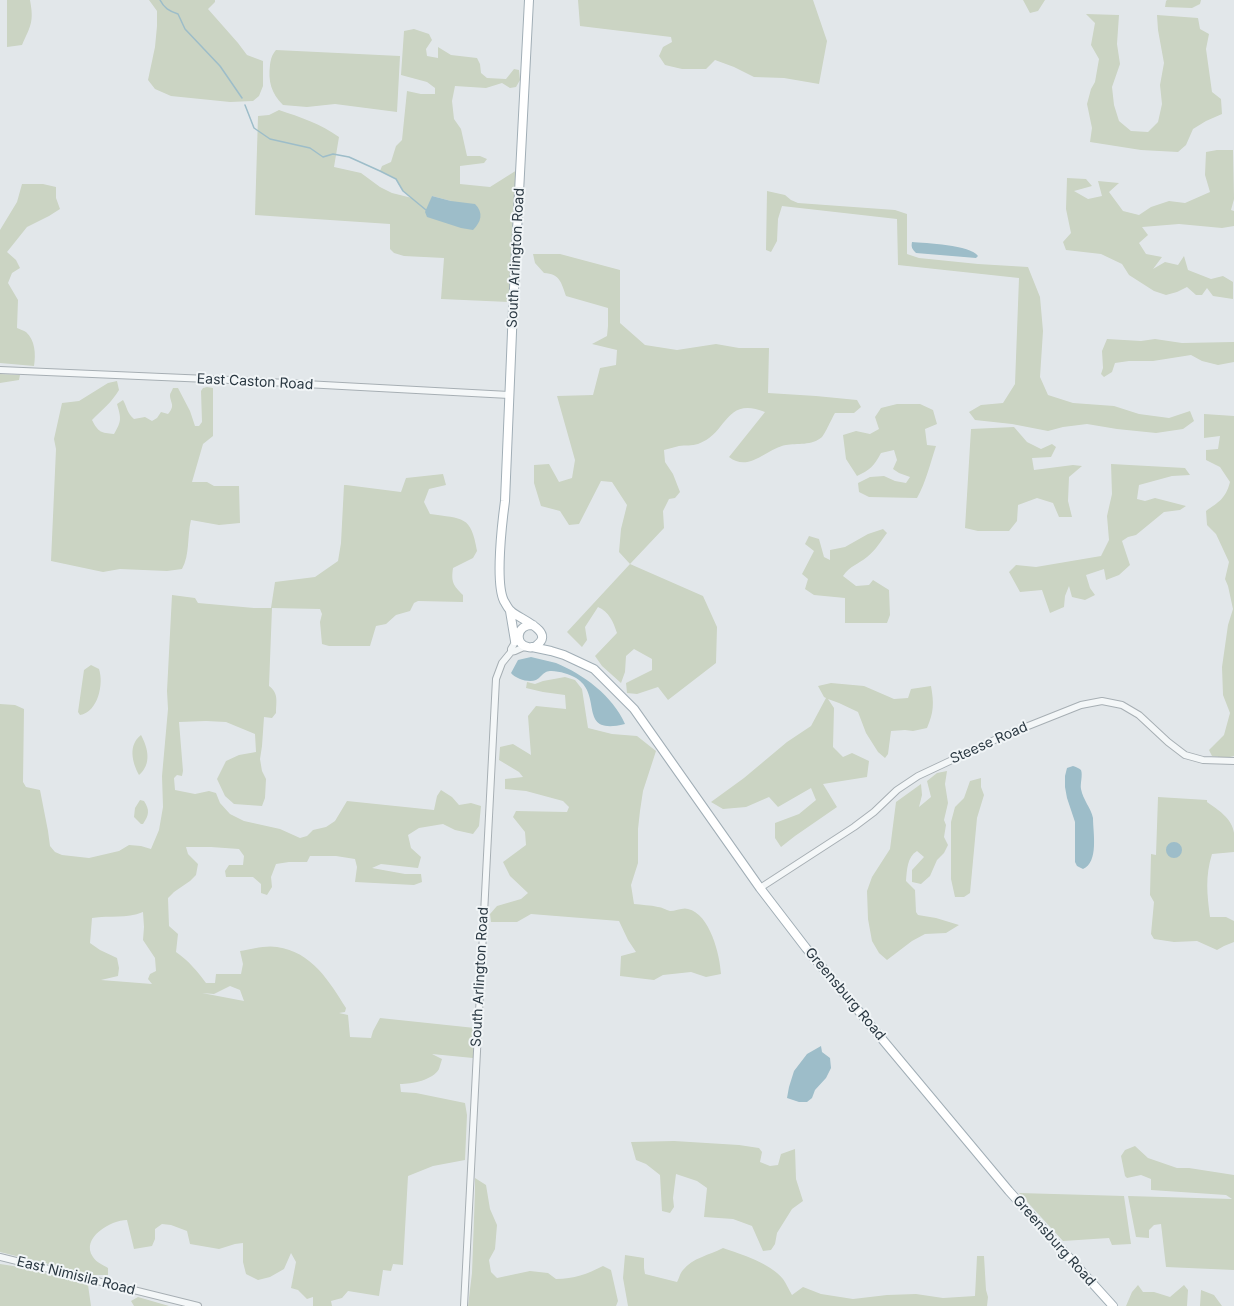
<!DOCTYPE html>
<style>
body{margin:0}
canvas{display:block;background:#e2e7ea}
</style>
<canvas width="1234" height="1306"></canvas>
<script>
const g = document.querySelector('canvas').getContext('2d');
g.lineJoin = 'round';
function fillPath(path, color) {
  g.fillStyle = color;
  g.fill(path, 'evenodd');
}
function trace(path, color, width, dash) {
  g.strokeStyle = color;
  g.lineWidth = width;
  g.lineCap = dash ? 'butt' : 'round';
  g.setLineDash(dash || []);
  g.stroke(path);
}
function drawText(font, color, halo, rows, align = 'center') {
  g.font = font + ' Inter,sans-serif';
  g.lineWidth = 4;
  g.setLineDash([]);
  g.textBaseline = 'middle';
  g.strokeStyle = halo;
  g.fillStyle = color;
  for (const [text, x, y, turn = 0] of rows) {
    g.save();
    g.translate(x, y);
    g.rotate((+turn || 0) * Math.PI / 180);
    g.textAlign = isNaN(turn) ? turn : align;
    if (halo) g.strokeText(text, 0, 0);
    g.fillText(text, 0, 0);
    g.restore();
  }
}
const green = new Path2D(`
 M7,0H30C34,22 31,25 22,45L7,47Z
 M149,0H215V2L208,9L238,43L247,55L263,61V86L259,96L253,101L230,102L171,96L155,89L148,80L155,47L157,26V11Z
 M578,0H813L827,41L819,84L784,78L754,77L734,67L715,60L706,69H682L665,65L659,56L663,47L672,42L671,37L580,26Z
 M1023,0H1045L1038,11L1030,13Z
 M1167,0H1201L1200,4L1192,8L1165,7L1166,1Z
 M1086,14L1119,15L1117,44L1120,64L1112,87L1114,105L1119,121L1131,131L1148,132L1158,122L1162,104L1160,85L1164,63L1158,30L1157,15L1198,18L1200,29L1209,34L1206,49L1212,92L1221,99L1222,114L1206,121L1193,129L1186,145L1178,152L1141,150L1090,142L1092,128L1087,104L1091,89L1095,82L1099,59L1091,45L1095,23Z
 M414,29L429,34L432,40L426,49L427,56L438,58V47L451,55L477,58L480,64L481,73L487,78L506,79L514,69L519,70L520,80L516,87L510,88L502,83L486,88L455,86L452,101L454,119L461,129L467,156H480L487,159L484,163L460,166V184L490,187L517,170L515,244L511,255L509,302L441,299L444,258L404,256L394,253L390,249V224L255,215L258,116L269,115L279,110C300,117 321,124 339,137L334,167L361,173L380,187L392,193L412,198L403,191L396,179L380,171L382,166L391,162L396,146L402,140L407,91L421,94H435V88L427,82L401,75L404,31ZM432,196L451,201L427,217Z
 M276,50L400,56L397,112L335,104L307,107L283,105C271,93 268,81 270,65C271,58 272,55 276,50Z
 M1217,150H1233L1234,199L1231,210L1234,211V226L1222,228L1179,224L1142,227L1148,235L1139,243L1146,254L1162,257L1153,269L1165,262L1178,265L1184,256L1188,270L1211,279L1223,276L1233,282V299L1213,296L1207,288L1202,295H1196L1187,287L1177,292L1166,295L1154,291L1129,275L1122,264L1101,254L1066,250L1063,242L1071,233L1066,209L1067,178L1086,179L1092,186L1074,191L1088,199L1102,196L1098,181L1119,183L1109,192L1123,211L1139,215L1151,207L1169,201L1185,203L1210,192L1205,175L1206,152Z
 M22,184H43L56,187V198L60,209L49,216L27,227L7,252L16,260L20,268L12,273L8,283L18,300L17,328C19,329 23,330 26,332C35,340 36,354 34,366L0,363V230L17,202Z
 M767,191L785,195L791,200L798,203L895,210L907,214V254L919,258L978,264L1028,267L1040,297L1043,331L1040,377L1048,395L1073,403L1114,406L1139,414L1169,418L1190,411L1194,421L1183,429L1156,433L1117,429L1087,424L1063,427L1048,431L1012,424L975,420L969,412L981,405L1003,403L1015,384L1019,278L898,265L897,219L782,206L778,219L777,241L771,252L766,250Z
 M533,254H560L620,270V323L645,345L677,350L716,344L739,348H769L768,393L816,396L857,400L861,407L854,413H835C832,418 825,434 822,437C812,446 797,443 786,445C767,448 749,473 729,457L765,412C724,396 728,434 698,444C692,446 685,445 679,446C674,447 669,449 664,450L665,462L673,474L680,492L675,498L669,499L663,511L664,528L630,564L703,596L717,627L716,663L668,700L658,687L637,694L627,693L626,683L652,670V659L634,649L626,656L625,672L621,683L602,666L595,656L617,633C613,621 609,612 598,607L585,627L587,640L582,647L567,632L630,564L619,552L621,529L627,505L612,482L601,481L579,524L569,525L560,511L541,506L534,483V465L549,464L559,482L572,478L575,460L557,396L593,395L600,368L616,365L617,350L592,344L607,336L608,326V308L566,296C561,282 560,274 544,273L535,263Z
 M1107,339L1141,341L1155,339L1182,343L1234,342V362L1218,365L1202,361L1191,355L1153,361H1129L1115,363L1112,372L1104,377L1101,374L1103,368L1102,351Z
 M0,374L20,375L19,380L0,383Z
 M117,381L119,390C112,402 102,410 92,420C98,432 101,433 114,434C122,421 121,418 117,404L123,400C127,407 127,413 134,419L145,417L152,421L157,418L161,412L168,414C176,405 170,403 170,395C170,393 172,391 173,388H178L190,411L195,426H199L202,422L201,391L203,388L207,387L213,388V436L203,444L192,482H207L214,486H239L240,523L219,525L191,520C187,536 190,555 182,569L167,571L120,569L103,572L51,561L56,449L54,439L62,403L79,401L108,383Z
 M897,404H920L933,410L937,424L925,429L927,445L936,446C930,464 926,482 917,498L869,497L859,492L858,483L870,477L884,476L895,481L906,483L910,477L899,473L893,469L897,460L894,450L881,453C874,466 870,470 857,476L846,459L843,435L856,431L870,434L879,429L875,417L881,408Z
 M1204,414L1234,416V756L1226,758L1212,756L1209,750L1224,735L1230,713L1223,695L1222,667L1228,625L1233,609L1228,586L1225,579L1229,562L1216,534L1207,525L1206,511C1219,502 1226,498 1230,482L1220,467L1206,460V450L1218,449L1220,436L1204,438Z
 M1014,427L1027,442L1041,449L1052,444L1056,447L1051,457L1032,458L1034,470L1073,465L1082,466L1069,477L1068,501L1072,517H1059L1053,503L1037,498L1018,505L1017,521L1009,531H978L965,528L971,429Z
 M1111,464L1185,468L1190,475L1172,476L1139,485L1137,499L1145,501L1155,498L1186,506L1180,510L1164,512L1136,535L1128,537L1122,541L1130,565L1119,575L1106,580L1104,569L1086,575L1090,588L1095,595L1085,600L1072,597L1069,586L1065,596L1064,607L1050,613L1042,590L1020,592L1009,572L1016,565L1036,567L1101,556L1109,540L1107,516L1112,494Z
 M443,474L446,485L429,489L424,502L430,514C463,519 471,515 477,551L473,558L453,568C451,582 453,585 463,595V602L418,601L414,603L410,611L396,615L386,624L376,626L370,646H329L322,644L320,622L322,614L320,609L272,608L269,686C279,693 276,702 276,713L272,718L264,717L262,746L260,759L262,771L266,779L265,798L262,806L234,804L225,796L217,779L226,761L239,755L256,752L255,734L226,722L206,721L179,722L183,771L182,776L177,775L174,778L175,790L195,794L209,791L216,793L220,803L230,814L244,821L280,829L300,838L307,836L313,830L326,827L335,821L347,801L434,810L437,796L441,790L452,797L459,805L471,803L481,806L479,826L473,834L455,830L443,824L419,828L408,835L411,848L421,857L418,868L381,864L372,868L405,874H421L422,882L414,885L355,882L357,867L355,859L336,856H310L307,862H289L276,864L271,877L272,887L267,895L261,893V884L253,877H226L225,871L229,865H243L244,856L239,849L211,847H186L188,854L198,864L196,875L190,881L174,892L168,898L169,926L178,934L176,952C189,961 197,971 206,983H215L216,974H241L243,964L240,951C251,949 266,945 277,947C312,952 329,981 346,1008L345,1012L339,1013L348,1015L350,1037L371,1038L373,1031L380,1018L475,1028L473,1058L432,1054L442,1059C441,1062 440,1066 439,1069C433,1080 412,1084 400,1084L401,1092L416,1093L465,1103L467,1115L465,1160L433,1166L408,1176L403,1265L393,1264L391,1271L383,1270L379,1296L348,1291L342,1298L331,1301L332,1306H313V1297L307,1299L298,1290L291,1288L296,1262L291,1253L284,1269L270,1277L258,1280L246,1274L243,1262V1243L235,1244L219,1249L190,1244L187,1231L171,1225L162,1224L155,1229V1239L152,1246L134,1249L127,1220C111,1220 80,1238 93,1257C96,1262 103,1265 108,1268V1275H92L0,1252V704L15,705L24,709L23,782L26,787L40,790L48,831L50,846L55,852L62,855L89,858L119,851L129,845L141,846L151,849L159,830L163,807L162,776L168,709L167,691L172,595L195,598L198,603L254,608H271L275,582L315,577L338,561L341,543L344,485H346L401,492L406,478ZM143,912L144,927L143,940L155,958L156,971L150,974L148,979L152,984L101,980L118,976L119,968L117,958L100,950L90,943L92,918C110,915 126,919 143,912ZM230,986L240,990L244,1001L202,993L214,994Z
 M883,529L887,533C881,541 875,551 867,557C857,565 851,565 843,576L856,586L869,585L873,580L889,590L890,615L887,623H845V598L814,595L805,589L808,579L802,574L814,551L805,544L809,536L819,539L824,557L830,560V550L845,547L868,534Z
 M91,665L99,669C104,684 98,712 80,715L78,712L84,670Z
 M565,677L575,680L582,689L588,728L612,734L637,736L656,751L643,791L640,811L638,829V863L631,885L634,904C642,905 650,905 658,907C662,907 666,910 670,911C676,911 683,907 688,909C710,914 720,955 721,974L706,977L691,972L663,975L654,980L620,976L621,956L636,952L628,940L619,921L531,914L517,922H491L490,914L497,906L521,899L528,893L510,876L503,862L526,845L525,832L513,817L516,811L567,812L569,807L563,801L526,791L505,789V779L523,777L519,772L499,760L500,747L513,744L531,755L528,716L536,706L566,709L565,695L543,692L526,688L527,682L535,684L543,681Z
 M831,683L864,686L894,699L908,698L911,689L931,686C934,703 934,712 927,728L913,731L905,730L891,731L888,754L885,758L878,752L866,733L858,712L839,703L828,699L834,708L833,747L843,757L852,753L869,761L867,777L823,784L837,807L795,836L781,847L775,838V823L799,814L816,800L811,788L778,807L769,797L746,807L723,809L711,802L744,778L787,742L811,726L826,698L824,697L818,686Z
 M141,735C148,748 152,764 139,775C132,762 128,745 141,735Z
 M947,771L945,784L948,803L944,820L946,825L944,837L948,845L944,853L937,860L930,876L921,884L912,882V870L924,857L917,851C907,857 907,870 906,881L915,890L916,912L918,915L936,918L959,925L946,933L925,934L912,941L887,960L879,953L872,941L868,919L867,891L872,877L890,849L896,802L921,784L922,795L919,807L931,797L927,781L937,773Z
 M981,778V787L984,795L977,818L970,893L964,897H955L951,879V822L955,807L964,798L970,781Z
 M1158,797L1207,800V802C1218,810 1232,818 1234,833C1234,839 1234,846 1234,852L1212,854C1205,877 1207,894 1210,917H1226L1234,921V942L1224,946L1217,950L1197,941L1174,942L1154,939L1151,934L1154,902L1150,895L1151,854L1156,855Z
 M140,800L144,801C150,810 149,815 143,824H141L134,817L135,808Z
 M674,1141L739,1145L759,1148L762,1152L760,1162L770,1166L778,1165L781,1154L795,1149L796,1179L803,1201L792,1209L777,1233L775,1244L771,1250L763,1251L752,1226L733,1219L704,1217L707,1188L697,1181L676,1174L673,1198L674,1207L670,1213L662,1211L660,1175L646,1164L636,1160L631,1142Z
 M1135,1146L1148,1158L1177,1168H1189L1234,1175V1270L1166,1267L1161,1224L1154,1225L1149,1230V1238L1136,1237L1128,1196L1232,1199L1226,1195L1151,1190V1179L1141,1175L1127,1178L1125,1176L1121,1156L1125,1150Z
 M475,1178L486,1185L490,1209L497,1225L495,1249L489,1260L491,1272L497,1278L530,1271L548,1273L556,1279C574,1279 587,1274 603,1266L611,1270L618,1301L616,1306H468L472,1273L475,1191Z
 M1019,1193L1124,1196L1131,1244L1112,1245L1109,1238L1063,1241Z
 M723,1248C741,1254 770,1263 783,1279C786,1283 789,1290 792,1295L803,1287L821,1294L853,1299L887,1295L916,1294L943,1298L975,1296L977,1256H984L986,1290L988,1297L987,1306H628L623,1278L625,1255L644,1258V1268L645,1274L677,1282C679,1279 680,1273 683,1270C692,1258 710,1255 723,1248Z
 M0,1264L26,1268L88,1285L91,1306H0Z
 M1138,1285L1143,1292H1154L1170,1297L1184,1285L1188,1290L1187,1306H1126L1132,1292Z
 M1201,1290L1214,1295L1222,1306H1200Z
 M138,1297L169,1306H134L131,1301Z`);
const water = new Path2D(`
 M432,196L451,201L475,204C484,213 481,222 473,230L461,228L427,217L425,212Z
 M912,242C925,243 971,245 978,256L976,258L916,253C912,249 911,247 912,242Z
 M531,657C539,659 548,661 556,663C583,674 613,696 625,724C576,736 604,695 576,678C569,674 553,669 546,672C542,674 540,678 536,680C529,683 516,679 511,673L518,660Z
 M1073,766C1076,767 1079,768 1081,770C1083,775 1080,784 1081,789C1083,800 1091,808 1093,818C1093,833 1099,862 1083,869L1077,866L1075,862V822L1067,798L1065,787V776L1067,768Z
 M1166 850a8 8 0 1 1 16 0a8 8 0 1 1-16 0Z
 M821,1046L822,1052L830,1058L831,1068L826,1078L815,1090L812,1098L807,1102H799L787,1098L789,1087L794,1071L807,1054Z`);
const stream = new Path2D(`
 M160,0C164,8 169,11 178,14L185,29L220,66L242,98
 M245,105L254,128L270,139L310,148L323,157L333,154L349,157L380,171L396,179L403,191L426,210`);
const minor = new Path2D(`
 M0,370L231,380L509,395
 M511,652C517,652 520,647 526,647
 M760,888L854,827L874,812L897,790L918,776L1003,736L1081,705L1102,701L1122,705L1139,715L1168,742L1185,755L1203,760L1234,761
 M0,1257L198,1306
 M464,1306L496,679L502,663L511,652V649L517,639`);
const major = new Path2D(`
 M529,0L513,308L505,501C502,523 495,583 504,601C506,604 508,609 511,611C517,618 556,631 537,645C535,647 531,648 528,647C514,645 516,624 533,625
 M510,611L515,641
 M532,647L551,651L564,655L594,669L634,709L760,888L806,948L1009,1191L1113,1306`);
const streetNames = [
 ["South Arlington Road",516,258,-87],
 ["East Caston Road",255,382,3],
 ["Steese Road",989,743,-24],
 ["South Arlington Road",480,977,-87],
 ["Greensburg Road",845,994,50],
 ["Greensburg Road",1054,1241,48],
 ["East Nimisila Road",76,1276,14]
];
fillPath(green, '#cbd4c3');
fillPath(water, '#9dbdc9');
trace(stream, '#9dbdc9', 1.5);
trace(minor, '#a7afb4', 8);
trace(major, '#a1aeb6', 10);
trace(minor, '#f4f7f8', 6);
trace(major, '#fff', 8);
drawText('14px', '#2a3842', '#f1f5f7', streetNames);
</script>
